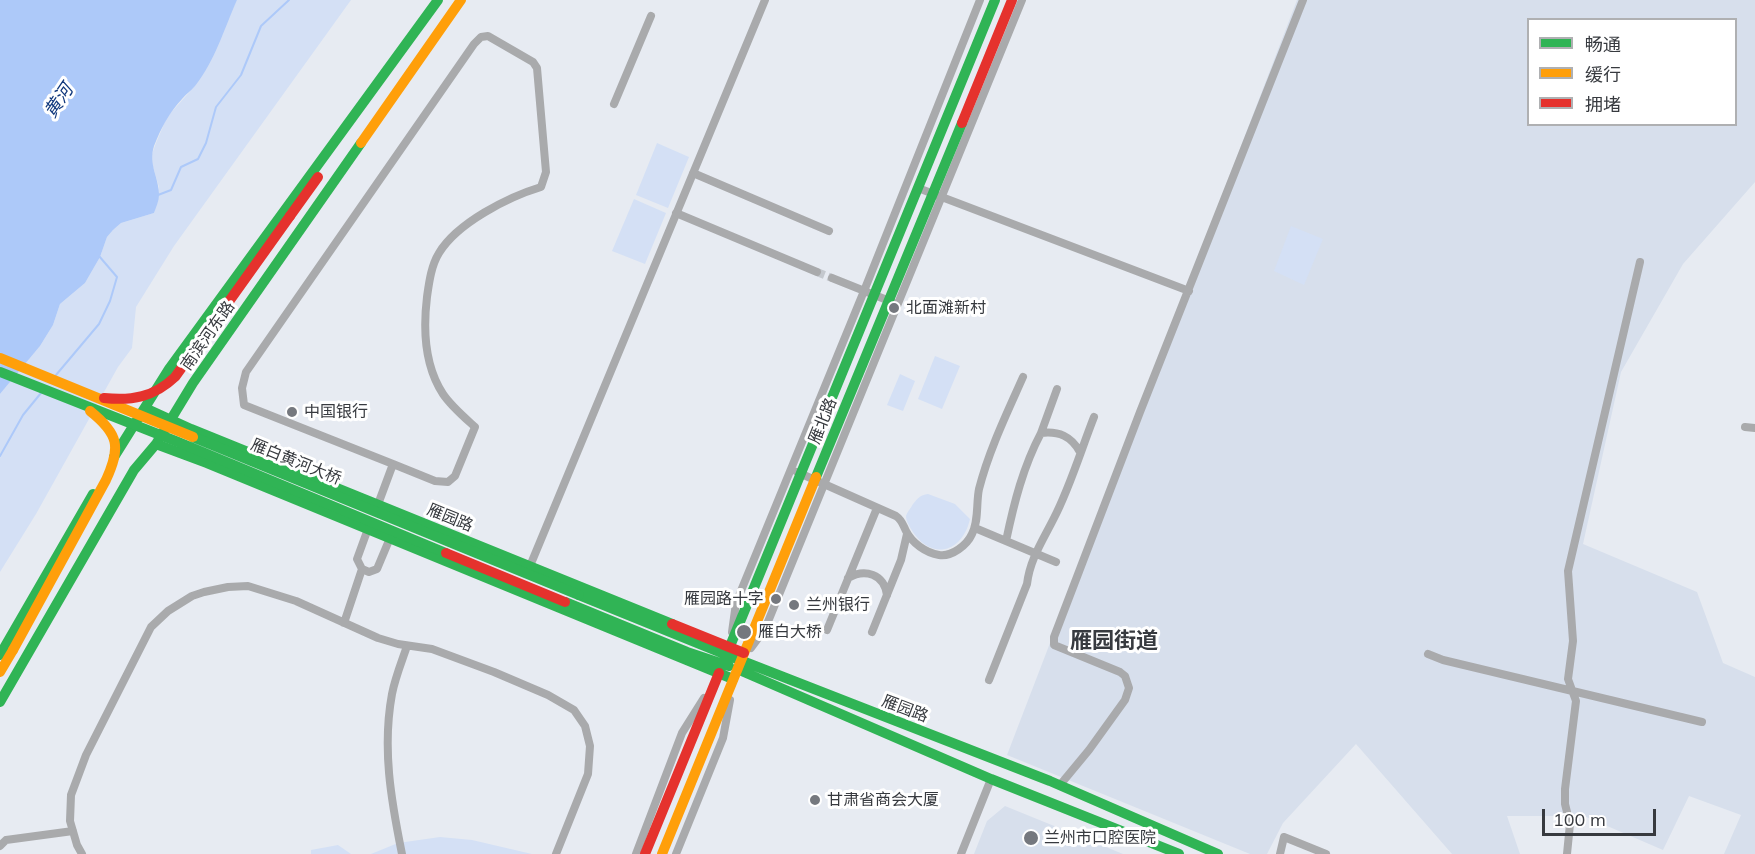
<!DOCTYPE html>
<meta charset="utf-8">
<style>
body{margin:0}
#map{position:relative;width:1755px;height:854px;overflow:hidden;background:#e7ebf2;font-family:Mulish,"Noto Sans SC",sans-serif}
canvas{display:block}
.legend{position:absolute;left:1527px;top:18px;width:210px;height:108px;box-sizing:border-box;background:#fff;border:2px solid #afb0b2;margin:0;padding:8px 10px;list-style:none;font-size:18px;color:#373a3f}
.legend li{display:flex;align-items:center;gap:12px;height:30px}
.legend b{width:30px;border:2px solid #afb0b2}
.scale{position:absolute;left:1542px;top:809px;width:114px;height:27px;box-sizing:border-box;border:3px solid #373a3f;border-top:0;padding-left:8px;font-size:18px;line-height:21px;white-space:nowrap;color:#373a3f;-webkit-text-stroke:4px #fff;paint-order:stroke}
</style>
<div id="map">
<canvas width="1755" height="854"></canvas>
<ul class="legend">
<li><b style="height:8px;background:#30b455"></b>畅通</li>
<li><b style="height:8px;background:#ff9f0a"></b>缓行</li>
<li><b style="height:8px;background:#e5322d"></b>拥堵</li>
</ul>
<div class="scale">100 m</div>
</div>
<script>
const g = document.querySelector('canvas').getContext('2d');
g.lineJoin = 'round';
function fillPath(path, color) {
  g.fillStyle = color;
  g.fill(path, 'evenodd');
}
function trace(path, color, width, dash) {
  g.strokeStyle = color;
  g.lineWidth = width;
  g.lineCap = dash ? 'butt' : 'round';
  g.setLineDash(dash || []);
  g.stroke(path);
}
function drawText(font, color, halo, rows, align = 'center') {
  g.font = font + ' Mulish,"Noto Sans SC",sans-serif';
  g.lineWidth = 6;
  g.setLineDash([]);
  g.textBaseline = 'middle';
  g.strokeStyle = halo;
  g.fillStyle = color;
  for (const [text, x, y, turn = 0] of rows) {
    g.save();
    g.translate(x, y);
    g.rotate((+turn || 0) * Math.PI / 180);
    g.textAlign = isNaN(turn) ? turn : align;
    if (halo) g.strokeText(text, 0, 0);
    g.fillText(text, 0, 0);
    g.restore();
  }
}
const built = new Path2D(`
 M1297,0H1755V182L1683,264L1621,372L1583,544L1697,592L1723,663L1755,677V854H1724L1741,815L1689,796L1663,850L1584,816H1507L1520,854H1452L1356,744L1283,823L1267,854H1250L1007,755ZM1528,20H1736V124H1528Z
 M1005,806L1123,854H974L987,821Z`);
const green = new Path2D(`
 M237,0H351L174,246L136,307L132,348L118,367L36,514L0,572V394L40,346L53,325L60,304L85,283L100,257L107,237L113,230L121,223L154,213L159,187L152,164V154L156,143L167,117L194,87Z
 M657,143L689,157L668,208L636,195Z
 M634,199L666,213L645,264L612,251Z
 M1291,226L1323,239L1304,285L1274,271Z
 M935,356L960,366L942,409L918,399Z
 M900,374L915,381L903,411L887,405Z
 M928,494L955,504L970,519C962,554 930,561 911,529C909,525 906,521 906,516C907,512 911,508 913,504C918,498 920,495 928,494Z
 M440,837L472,840L532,854H371L398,843Z
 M338,845L351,854H311V850Z`);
const water = new Path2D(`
 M0,0H237C224,29 215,61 195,86C191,91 186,94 182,99C169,113 161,128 154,146C148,165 159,177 159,195C159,201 156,207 154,213L121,223L113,230L107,237L100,257L85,283L60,304L53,325L40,346L0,394Z`);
const stream = new Path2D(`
 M158,195L171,190L181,167L198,159L206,143L216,107L241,75L261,26L289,0
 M56,375L99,324L110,301L117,277L99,256
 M0,456L23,415L41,393`);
const streetTunnel = new Path2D(`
 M817,272L832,278`);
const street = new Path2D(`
 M614,104L651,16
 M693,173L829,231
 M918,188L1189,291
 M676,213L817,272
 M832,278L892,302
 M1745,427L1755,428
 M1041,433L1057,389
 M797,472L896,516C902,520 903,525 906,531C912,543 926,553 939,555C952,557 967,545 972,534C979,521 976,503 979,489C989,450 1007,413 1023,377
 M377,507L393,464L244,405L242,388L246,372L474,44L481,37L488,36L533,62L537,68L546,172L541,187C508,197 457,223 439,253C431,266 429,283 427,297C423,330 424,365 443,394C451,406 464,417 475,427L455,476L448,482L435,481L393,464
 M369,526L357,559L362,569L369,572L377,569L390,538
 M975,528L1056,562
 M1006,541C1014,503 1023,467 1041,433C1059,431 1071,436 1080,452
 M530,566L765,0
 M848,578C865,568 884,574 887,595
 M344,623L362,569
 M827,630L877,508
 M732,632L736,603L864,291L980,0
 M872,632L901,560L907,534
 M751,648L765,629L1022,0
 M1428,654L1443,660L1702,722
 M989,680L1027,584C1030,559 1043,540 1054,518C1070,487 1081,450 1094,417
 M1060,785L1089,750L1125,700L1129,688L1125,676L1120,672L1054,645V637L1140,412L1303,0
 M0,846L6,840L73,831
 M82,854L77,845L70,821L71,795L86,755L151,627L168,611L192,596L204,592L228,587L248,586L296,601L378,638L398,644L432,649L494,672L548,695L574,710L585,726L590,746L588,774L556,854
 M402,854C391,800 382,748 392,694C395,678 402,661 407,646
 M636,854L682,733L704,698
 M676,854L723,738L730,700
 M961,854L991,779
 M1280,854L1284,837L1326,854
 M1567,854L1570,824L1565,804V789L1576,701L1568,679L1573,641L1568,571L1640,262`);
const fast = new Path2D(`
 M145,408L191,429L672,624
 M156,444L207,463L733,679
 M114,457L169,369L438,0
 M816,477L962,123
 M579,595L727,655
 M565,602L687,652L729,666
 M0,655L93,494
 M727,655L1050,781L1218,854
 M737,669L991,779L1179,854
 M719,673L995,0
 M0,702L134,470L156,444L193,383L361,143`);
const slow = new Path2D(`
 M361,143L461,0
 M0,672L13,650
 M662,854L816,477`);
const jam = new Path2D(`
 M962,123L1012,0
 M290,216L318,177
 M672,624L744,653
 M645,854L719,673`);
const fastBridge = new Path2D(`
 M0,372L178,442L446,553
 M193,437L579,595`);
const slowBridge = new Path2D(`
 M0,358L193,437
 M13,650L106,480C121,447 119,434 90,411`);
const jamBridge = new Path2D(`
 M104,398C132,401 154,397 175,377L290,216
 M446,553L565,602`);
const markers = [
 [894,308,6,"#75787e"],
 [292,412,6,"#75787e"],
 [776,599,6,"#75787e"],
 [794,605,6,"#75787e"],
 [744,632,8,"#75787e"],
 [815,800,6,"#75787e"],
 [1031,838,8,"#75787e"]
];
const poiNames = [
 ["北面滩新村",906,308],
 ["中国银行",304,412],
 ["雁园路十字",764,599,"right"],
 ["兰州银行",806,605],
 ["雁白大桥",758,632],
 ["甘肃省商会大厦",827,800],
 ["兰州市口腔医院",1044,838]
];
const streetNames = [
 ["南滨河东路",208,336,-55],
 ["雁北路",823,421,-68],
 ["雁白黄河大桥",296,462,22],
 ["雁园路",450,518,22],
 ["雁园路",905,709,21]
];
const waterNames = [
 ["黄河",59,101,-56]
];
const districtNames = [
 ["雁园街道",1114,641]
];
fillPath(built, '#d7dfec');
fillPath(green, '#d4e0f5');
fillPath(water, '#adc9f9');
trace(stream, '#adc9f9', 2);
trace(streetTunnel, '#c4c8ce', 8, [8, 4]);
trace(street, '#a9aaac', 8);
trace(fast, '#30b455', 10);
trace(slow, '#ff9f0a', 10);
trace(jam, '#e5322d', 10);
trace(fastBridge, '#30b455', 10);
trace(slowBridge, '#ff9f0a', 10);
trace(jamBridge, '#e5322d', 10);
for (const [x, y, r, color] of markers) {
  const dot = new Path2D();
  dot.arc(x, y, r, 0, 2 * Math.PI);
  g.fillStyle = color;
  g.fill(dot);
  trace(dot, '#fff', 2);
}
drawText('16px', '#373a3f', '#fff', poiNames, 'left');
drawText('16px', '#373a3f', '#fff', streetNames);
drawText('italic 18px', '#0f377c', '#fff', waterNames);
drawText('bold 22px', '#373a3f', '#fff', districtNames);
</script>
